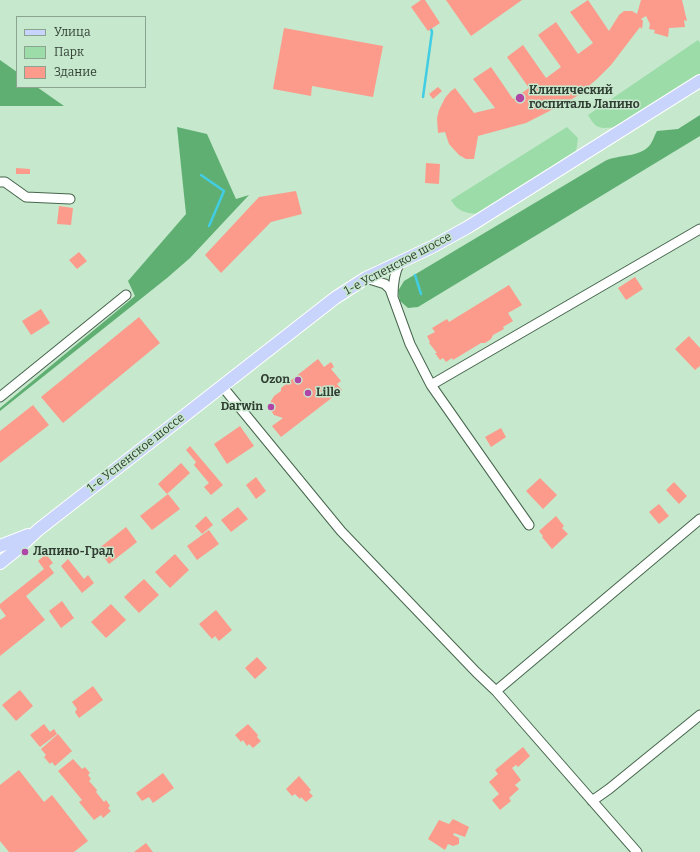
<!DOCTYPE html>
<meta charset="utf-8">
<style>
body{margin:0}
#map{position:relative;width:700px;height:852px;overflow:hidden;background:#c6e8cc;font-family:Bitter,serif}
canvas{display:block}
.legend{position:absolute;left:16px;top:16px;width:130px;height:72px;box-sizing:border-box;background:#c6e8cc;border:1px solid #8aa48f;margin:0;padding:5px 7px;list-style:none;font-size:12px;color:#313e33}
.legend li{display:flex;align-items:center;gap:8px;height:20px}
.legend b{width:20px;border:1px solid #8aa48f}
</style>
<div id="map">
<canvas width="700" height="852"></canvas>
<ul class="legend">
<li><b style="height:5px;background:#c8d4fc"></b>Улица</li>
<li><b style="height:11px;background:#9bdca9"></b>Парк</li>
<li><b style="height:11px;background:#fc9b8b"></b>Здание</li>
</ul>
</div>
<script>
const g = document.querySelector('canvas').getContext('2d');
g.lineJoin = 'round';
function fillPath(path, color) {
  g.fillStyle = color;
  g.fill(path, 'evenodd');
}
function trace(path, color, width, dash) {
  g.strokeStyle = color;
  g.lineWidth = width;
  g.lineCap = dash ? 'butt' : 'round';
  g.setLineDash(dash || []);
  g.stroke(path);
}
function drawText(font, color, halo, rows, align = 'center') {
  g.font = font + ' Bitter,serif';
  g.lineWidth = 3;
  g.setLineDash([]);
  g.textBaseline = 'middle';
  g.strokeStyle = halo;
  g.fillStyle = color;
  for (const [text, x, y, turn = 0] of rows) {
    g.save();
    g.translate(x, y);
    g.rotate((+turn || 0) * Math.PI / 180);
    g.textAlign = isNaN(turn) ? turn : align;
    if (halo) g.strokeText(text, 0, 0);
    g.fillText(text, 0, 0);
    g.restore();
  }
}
const green = new Path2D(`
 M698,40L700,43V74L615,127C599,129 596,129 588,115Z
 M567,127L578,138L576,152L568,158L477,214C465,213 457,211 451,200Z`);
const forest = new Path2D(`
 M0,60L17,72V87H37L64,106H0Z
 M700,115V136L418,307L408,308L400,301L398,291L404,281L605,161C619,154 639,158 650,145C653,141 654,136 657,131L678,129Z
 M177,127L207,134L236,199L249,195L190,258L167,278L0,411V408L135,296L128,281L186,214Z`);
const stream = new Path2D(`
 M423,97L432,32L430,26
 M201,175L224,191L209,226
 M415,275L421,294`);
const building = new Path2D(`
 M421,0H425L440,23L428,31L411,7Z
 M446,0H522L471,36Z
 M588,0L609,31L619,15L624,11H632L637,14L641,0H682L687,21L684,20L685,27L669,28L668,37L654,33L655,30L649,29L650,24L646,16L641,19L643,21L642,29L640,27L637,31L611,65L597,79L577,96L567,102L526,123L478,136L474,159H466L459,155L449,144L445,132L438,133L437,118L439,110L445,98L450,92L455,88L474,113L495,108L473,79L491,67L513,99L529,88L507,57L523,45L546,78L561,67L538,35L556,22L578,54L593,43L570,12Z
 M284,28L383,46L373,97L312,86L311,96L273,89Z
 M438,87L442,91L433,99L429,94Z
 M426,163L440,164L439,184L425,183Z
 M16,168L30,169V174H16Z
 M296,191L302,214L271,222L221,273L205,255L259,197Z
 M59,206L73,208L71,225L57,224Z
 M79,252L87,261L77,269L69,260Z
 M635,277L643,289L626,300L618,288Z
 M509,285L522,305L508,313L513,321L503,327L504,329L493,335L491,339L485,343H481L453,360L452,358L446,362L443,358L440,360L435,353H437L429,343L430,342L427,336L435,332L432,328L447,319L449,322Z
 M41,309L50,323L31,335L22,321Z
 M139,317L160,343L63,423L41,397Z
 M689,336L700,348V366L695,370L675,349Z
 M318,359L324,367L331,362L334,367L331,369L341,381L337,384L342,390L281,437L272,426L283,418L274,415L272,412L270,407L271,401L274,396L281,391V388Z
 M33,405L49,425L0,463V431Z
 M240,426L254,446L227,464L214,444Z
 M501,428L506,437L491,447L485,437Z
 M190,446L223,485L211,495L204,487L209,483L194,465L196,462L186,450Z
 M181,463L190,473L167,494L158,484Z
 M256,477L266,491L256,499L246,485Z
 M540,478L557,495L543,509L526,491Z
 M674,482L687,496L679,504L666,490Z
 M168,494L180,509L152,530L140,516Z
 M659,504L669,516L659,524L649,512Z
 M238,507L248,519L231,532L221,520Z
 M206,516L213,525L202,534L195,526Z
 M556,516L564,526L562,528L568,534L552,549L542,537L543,536L539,531Z
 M126,527L137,542L109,564L98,549Z
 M209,530L219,544L197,560L187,546Z
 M46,554L53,563L49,566L54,573L26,596L45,620L0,656V620L6,616L0,608V604L44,569L38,561Z
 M175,554L189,570L170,588L155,572Z
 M68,559L84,579L88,575L94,583L82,593L61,566Z
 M144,579L159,595L139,613L124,597Z
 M62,601L74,618L61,628L49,611Z
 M111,604L126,620L106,638L91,622Z
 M216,610L232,630L219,641L215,636L212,639L199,624Z
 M257,657L267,668L255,679L245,668Z
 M93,686L103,700L79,718L75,712L77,709L72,702Z
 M20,690L33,706L16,721L2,705Z
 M44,724L50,732L54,729L57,734L40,747L30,735Z
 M248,724L258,735L257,737L261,741L253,748L249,744L247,746L243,740L241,742L235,735Z
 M58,734L72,751L55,766L52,762L50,764L44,757L46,755L41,749Z
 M523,747L530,756L518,767L516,765L512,768L521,780L515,785L519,789L509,798L511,801L500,810L492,800L499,794L489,782L498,774L495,770Z
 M73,759L82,769L85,767L90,773L88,775L91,779L89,781L97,790L96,792L104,802L106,800L110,806L108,808L111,811L103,818L101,815L94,820L79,802L82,800L58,771Z
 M19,770L44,802L52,795L88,841L74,852H9L0,841V785Z
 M163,773L174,788L153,803L149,797L142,801L136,793Z
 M299,776L311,790L309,792L313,796L306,802L301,797L300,799L295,794L292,796L286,789Z
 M453,819L469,827L465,837L454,833L453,835L459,838V844L453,846L448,844L445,850L428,839L439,820L449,824Z
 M146,843L153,852H134Z`);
const minor = new Path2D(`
 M0,182H5L26,197L70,199
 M366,278L385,284L390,289L410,344L431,385L529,525
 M393,296C393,284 394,274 399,264
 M431,385L700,229
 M222,386L341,531L476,672L496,691L637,852
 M0,397L126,295
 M496,691L700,519
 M592,801L609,789L700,715`);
const major = new Path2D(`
 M0,546L28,535
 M0,563L20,547L38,530L335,298L366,278L432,247L468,227L700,81`);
const markers = [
 [520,98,5,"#ae45a7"],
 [298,380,4,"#ae45a7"],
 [308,393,4,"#ae45a7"],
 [271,407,4,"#ae45a7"],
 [25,552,4,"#ae45a7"]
];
const poiNames = [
 ["Клинический",529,91],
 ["госпиталь Лапино",529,105],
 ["Ozon",290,380,"right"],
 ["Lille",316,393],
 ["Darwin",263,407,"right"],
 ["Лапино-Град",33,552]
];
const streetNames = [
 ["1-е Успенское шоссе",398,264,-28],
 ["1-е Успенское шоссе",136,453,-38]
];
fillPath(green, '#9bdca9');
fillPath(forest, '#5faf73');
trace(stream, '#41cde3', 2.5);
fillPath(building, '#fc9b8b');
trace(minor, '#46654d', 11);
trace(major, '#fff', 14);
trace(minor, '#fff', 9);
trace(major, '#c8d4fc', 12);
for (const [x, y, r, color] of markers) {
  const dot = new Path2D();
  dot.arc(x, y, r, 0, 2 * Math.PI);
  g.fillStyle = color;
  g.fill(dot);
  trace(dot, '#c6e8cc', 1.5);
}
drawText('bold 12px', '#313e33', '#c6e8cc', poiNames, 'left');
drawText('12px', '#313e33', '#c6e8cc', streetNames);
</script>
